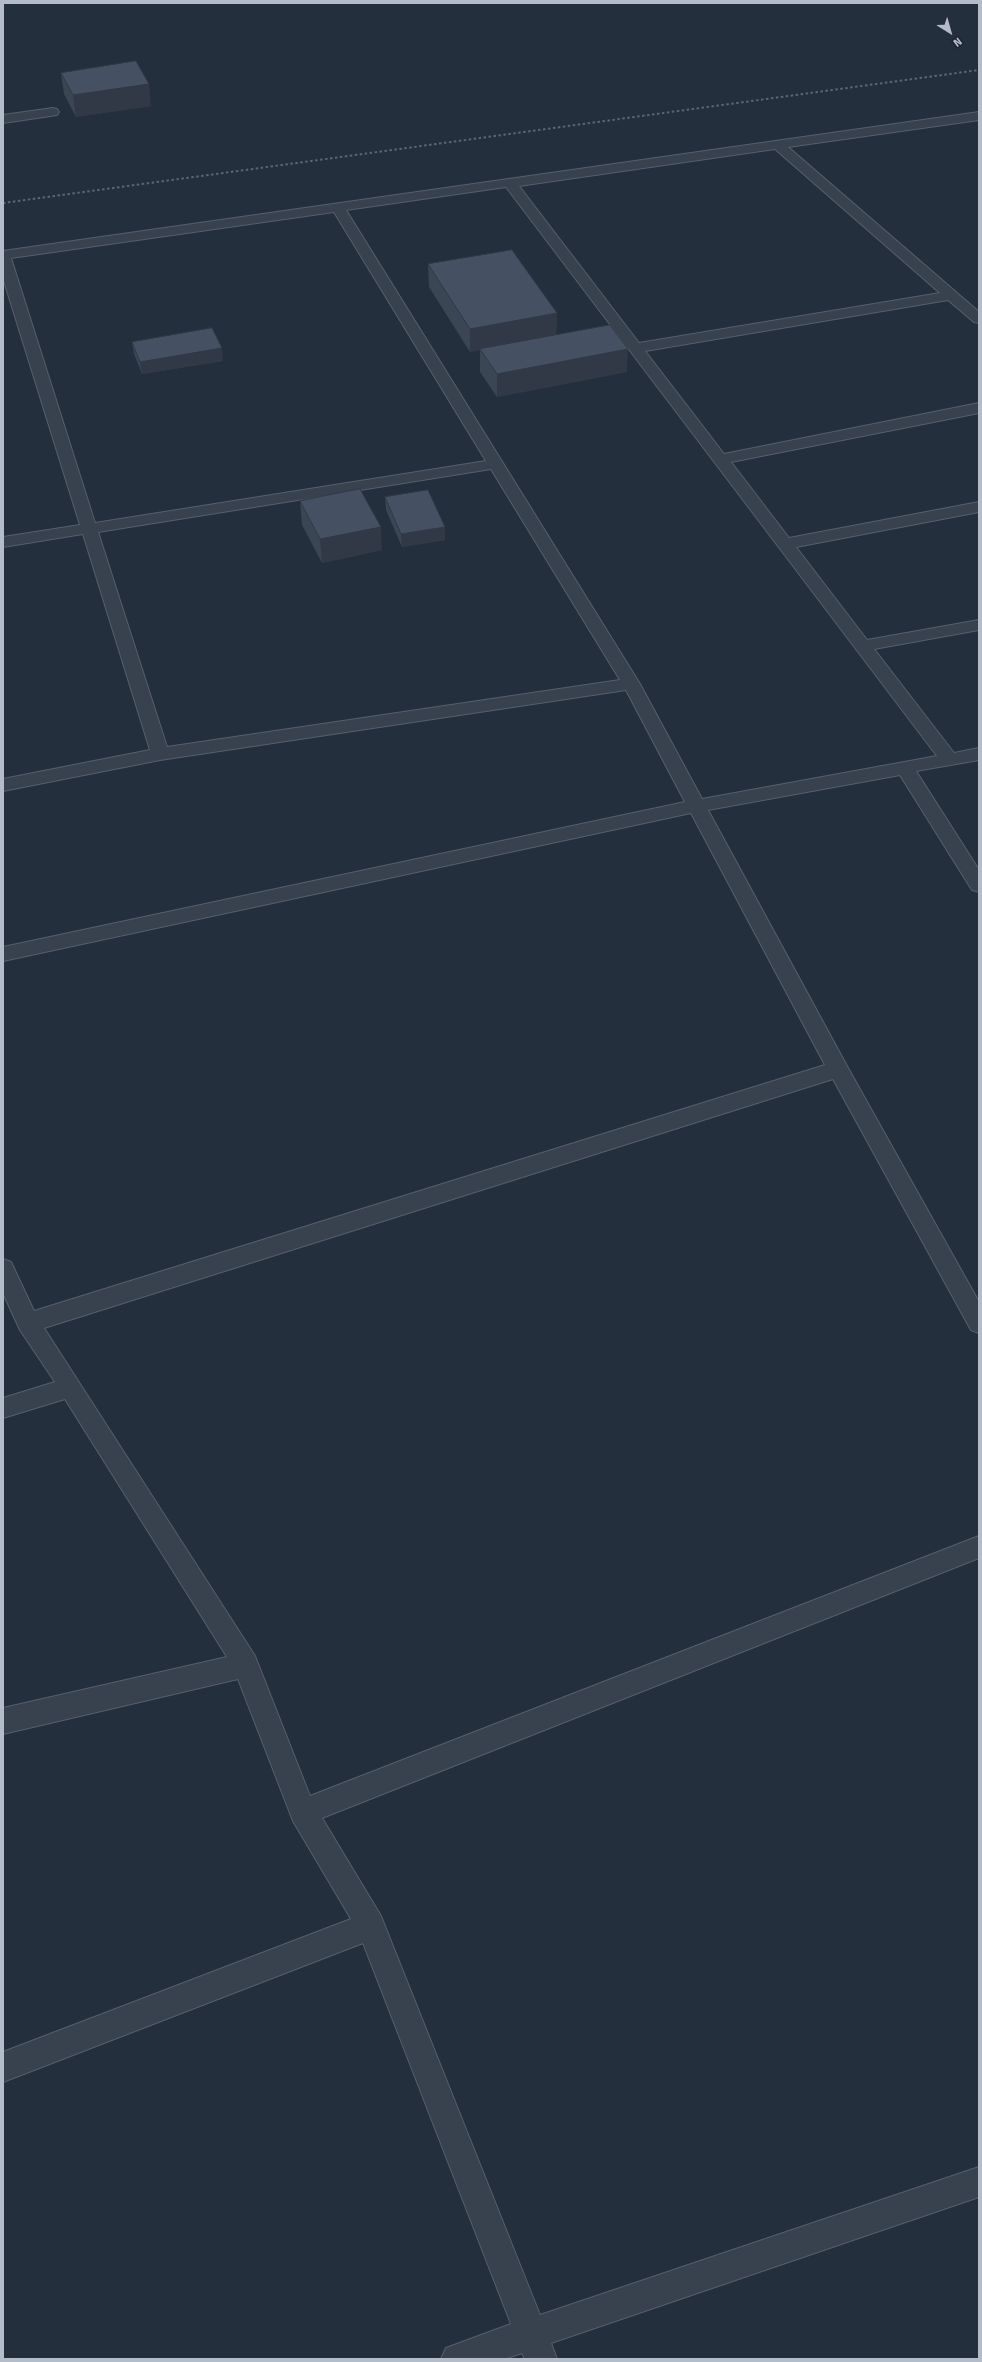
<!DOCTYPE html>
<style>
body{margin:0}
#map{position:relative;width:982px;height:2362px;overflow:hidden;background:#242f3e;font-family:"Fira Sans",sans-serif}
canvas{display:block}
.frame{position:absolute;inset:0;border:4px solid #b4bcc9;pointer-events:none}
.north{position:absolute;left:930px;top:12px;width:40px;height:40px;-webkit-text-stroke:3px #1d2633;paint-order:stroke;rotate:143deg;font-size:11px;font-weight:700;line-height:16px;text-align:center;color:#b4bcc9}
.north::after{content:'';display:block;margin:auto;width:14px;height:18px;background:#b4bcc9;clip-path:polygon(50% 0,100% 100%,50% 72%,0 100%)}
</style>
<div id="map">
<canvas width="982" height="2362"></canvas>
<div class="frame"></div>
<div class="north">N</div>
</div>
<script>
const g = document.querySelector('canvas').getContext('2d');
g.lineJoin = 'round';
function trace(path, color, width, dash) {
  g.strokeStyle = color;
  g.lineWidth = width;
  g.lineCap = dash ? 'butt' : 'round';
  g.setLineDash(dash || []);
  g.stroke(path);
}
function fillPath(path, color) {
  g.fillStyle = color;
  g.fill(path, 'evenodd');
}
const minor = new Path2D(`
 M53,108L57,109L59,112L57,115L3,123V115Z
 M979,112V120L788,147L979,312V323L974,322L948,300L645,351L724,454L979,403V413L731,462L789,538L979,502V512L796,547L867,640L979,620V630L874,649L954,753L979,748V760L916,771L979,870V892L972,890L900,775L708,810L848,1068L979,1302V1333L971,1330L833,1079L44,1328L255,1656L310,1796L979,1536V1558L322,1818L381,1916L540,2315L979,2167V2197L551,2343L557,2359H525L522,2353L504,2359H441L446,2348L511,2324L363,1943L3,2082V2052L351,1919L293,1821L238,1679L3,1734V1708L227,1657L65,1399L3,1418V1398L55,1382L20,1330L3,1293V1259L11,1262L34,1311L825,1065L691,813L3,961V947L685,802L626,690L160,760L3,791V779L150,750L83,534L3,547V537L80,525L3,278V251ZM775,149L940,293L639,343L519,186ZM506,187L937,756L702,799L640,684L346,210ZM334,212L486,461L95,523L11,258ZM491,469L620,680L167,747L98,532Z`);
const rail = new Path2D(`
 M3,203L979,70`);
const wall = new Path2D(`
 M61,73L151,106L76,117L64,94Z
 M428,264L557,313L556,335L627,372L497,397L480,372V350L470,352L429,287Z
 M132,342L223,361L142,374L134,354Z
 M385,497L445,527V540L402,547L386,510Z
 M300,501L382,550L322,563L302,525Z`);
const shadedWall = new Path2D(`
 M149,84L151,106L76,117L73,95Z
 M557,313L556,336L480,349V350L470,352V329Z
 M222,348L223,361L142,374L140,362Z
 M628,349L627,372L497,397V374Z
 M381,527L382,550L322,563L320,539Z
 M445,527V540L402,547L401,534Z`);
const building = new Path2D(`
 M136,61L149,84L73,95L61,73Z
 M512,250L557,313L470,329L428,264Z
 M610,325L628,349L497,374L480,349Z
 M212,328L222,348L140,362L132,342Z
 M360,489L381,527L320,539L300,501Z
 M428,490L445,527L401,534L385,497Z`);
trace(minor, '#565f6c', 2);
fillPath(minor, '#38414e');
trace(rail, '#5a6575', 2, [2.5, 2.5]);
fillPath(wall, '#3b4654');
fillPath(shadedWall, '#303945');
fillPath(building, '#455162');
trace(building, '#303945', 1);
</script>
